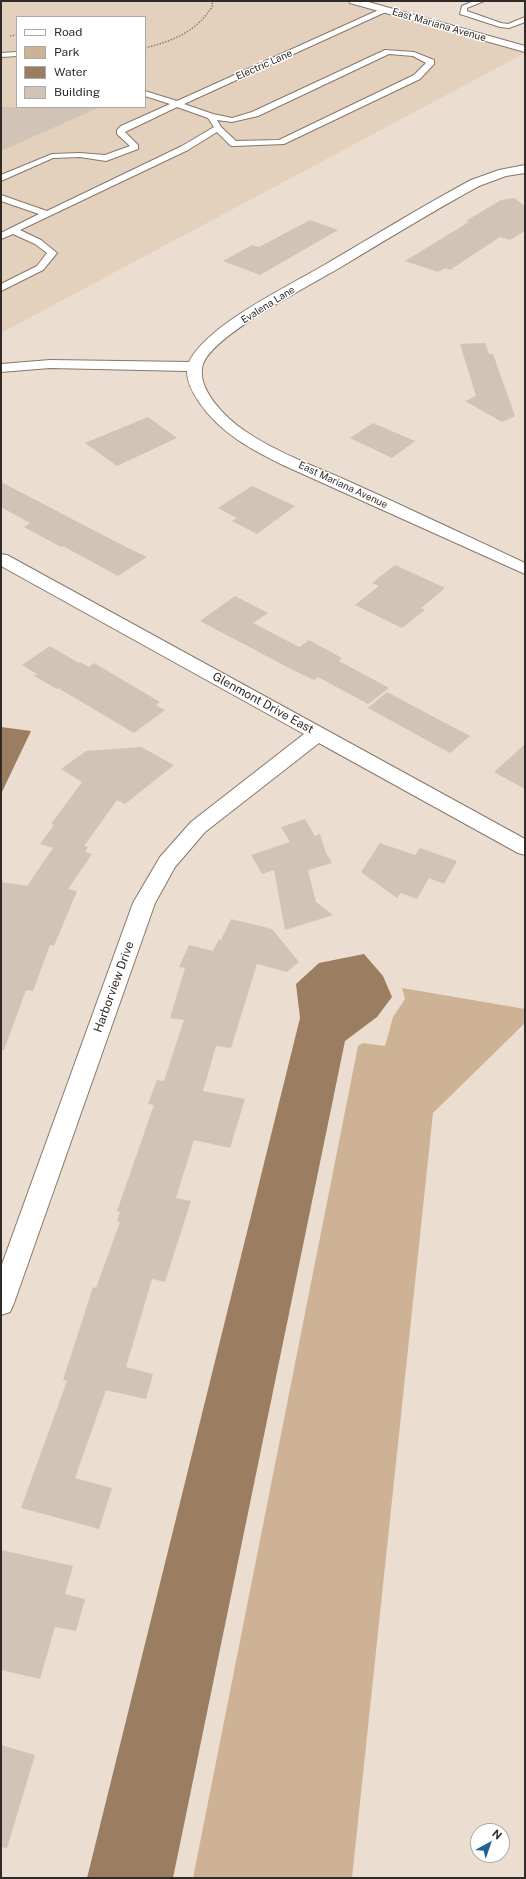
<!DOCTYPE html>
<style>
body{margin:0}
#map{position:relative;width:526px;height:1879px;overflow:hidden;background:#ebddcf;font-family:"Public Sans",sans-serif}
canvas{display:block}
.frame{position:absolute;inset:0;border:2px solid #302b26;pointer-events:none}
.legend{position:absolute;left:16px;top:16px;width:130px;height:92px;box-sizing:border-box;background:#fff;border:1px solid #acaaa8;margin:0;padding:5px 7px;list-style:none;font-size:12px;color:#302b26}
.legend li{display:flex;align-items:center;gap:8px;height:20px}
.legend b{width:20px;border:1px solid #acaaa8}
.north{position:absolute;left:470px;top:1823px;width:40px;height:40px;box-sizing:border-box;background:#fff;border:1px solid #acaaa8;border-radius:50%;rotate:40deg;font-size:11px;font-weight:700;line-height:16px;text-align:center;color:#302b26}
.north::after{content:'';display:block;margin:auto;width:14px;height:18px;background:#1e6196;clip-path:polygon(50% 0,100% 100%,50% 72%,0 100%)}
</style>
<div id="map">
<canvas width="526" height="1879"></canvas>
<div class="frame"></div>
<ul class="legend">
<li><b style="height:5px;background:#fff"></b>Road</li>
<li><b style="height:11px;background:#ceb296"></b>Park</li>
<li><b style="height:11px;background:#9b7e61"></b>Water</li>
<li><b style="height:11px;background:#d1c3b6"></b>Building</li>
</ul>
<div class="north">N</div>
</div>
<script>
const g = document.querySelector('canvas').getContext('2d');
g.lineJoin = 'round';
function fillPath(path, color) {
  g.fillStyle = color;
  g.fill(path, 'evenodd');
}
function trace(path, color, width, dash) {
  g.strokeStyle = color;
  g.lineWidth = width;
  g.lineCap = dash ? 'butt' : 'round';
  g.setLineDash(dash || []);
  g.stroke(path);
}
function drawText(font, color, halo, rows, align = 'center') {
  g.font = font + ' "Public Sans",sans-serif';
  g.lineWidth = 3;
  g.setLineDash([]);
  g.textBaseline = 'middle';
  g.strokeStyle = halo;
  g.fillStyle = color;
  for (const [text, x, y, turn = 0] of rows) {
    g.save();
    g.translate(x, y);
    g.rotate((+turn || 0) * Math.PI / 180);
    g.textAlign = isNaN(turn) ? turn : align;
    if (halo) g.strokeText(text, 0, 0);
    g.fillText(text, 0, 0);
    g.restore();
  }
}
const built = new Path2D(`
 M1,1H346L525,53L1,333ZM17,17H145V107H17Z`);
const green = new Path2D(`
 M402,988L525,1009V1023L433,1113L352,1878H193L358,1046L363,1043L385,1046L393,1017L405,999Z`);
const water = new Path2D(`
 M1,727L31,731L1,794Z
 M364,954L383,976L392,997L377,1017L345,1041L173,1878H87L300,1018L296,984L319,963Z`);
const building = new Path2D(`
 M1,107H100L1,151Z
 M514,198L525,206V231L510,240L500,237L450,270L445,268L438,272L405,261L469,222L466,221L501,200Z
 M310,220L338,230L260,275L223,261L252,245L259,247Z
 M485,343L489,354H493L515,416L502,422L465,401L476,396L460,344Z
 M148,417L177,438L117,466L85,443Z
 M373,423L415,441L392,458L350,438Z
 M1,482L126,547L147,557L118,576L63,546L61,547L24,527L30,523L1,507Z
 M252,486L295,506L257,534L232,521L237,518L218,508Z
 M395,565L445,588L421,608L425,610L402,628L355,605L379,586L372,583Z
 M235,596L268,613L253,623L299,647L309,640L342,658L339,661L389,688L368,704L318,677L314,680L293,670L200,621Z
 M50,646L79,663L80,662L89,667L94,663L160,702L156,705L165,710L134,733L58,688L57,689L34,676L37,674L22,665Z
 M387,692L432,716L470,736L450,753L368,708Z
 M525,744V789L494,772Z
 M141,747L174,765L125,804L117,800L84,846L88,847L85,852L92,854L68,889L77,891L54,946L50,945L33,991L26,990L4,1050H1V882L27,886L53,848L40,844L54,825L51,824L82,782L61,769L86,751Z
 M305,819L315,836L320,834L326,853L332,863L308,870L316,902L333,915L285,930L274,870L262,874L251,855L290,842L281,827Z
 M380,843L415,855L420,848L457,861L444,884L429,878L417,899L401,893L397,898L361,872Z
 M231,919L272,929L299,962L287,972L257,964L231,1048L216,1046L203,1091L245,1099L230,1148L194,1140L176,1198L191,1201L165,1282L152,1279L126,1367L153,1374L146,1399L106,1390L75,1478L112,1488L99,1529L21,1508L67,1381L63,1380L93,1287L96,1288L120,1222L117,1221L120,1212L117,1211L154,1105L148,1104L157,1080L164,1081L184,1020L170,1018L185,968L179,967L189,945L213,951L219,939L221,940Z
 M1,1550L73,1566L65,1594L85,1599L76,1631L55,1627L40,1679L1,1670Z
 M1,1745L35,1755L7,1848L1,1847Z`);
const path = new Path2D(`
 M10,36L17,35
 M145,48C173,41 198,31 213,5L211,1`);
const service = new Path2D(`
 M474,1H484L467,8V11L501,23L508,24L525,17V22L509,28L500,27L460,14L462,6Z
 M383,8L390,10L184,104L213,114L232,118L252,112L385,50L414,52L434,60V64L420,79L284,144L234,146H231L217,132L188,150L20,230L41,240L57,253L43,270L1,291V284L37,266L47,253L35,244L13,234L1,239V233L39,214L1,201V195L47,211L182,146L214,127L208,118L177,107L125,132L138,145V149L106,161L80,157L53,158L1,181V175L52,154L80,153L105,155L130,146L117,134V130L121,126L170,104L145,96V91L177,101ZM389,54L413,56L426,63L414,75L279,140L236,141L221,127L217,120L232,122L258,116Z
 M17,52V56L1,57V53Z`);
const minor = new Path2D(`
 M349,1H365L525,46V52L350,3Z
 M525,165V173L506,176L479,186C433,211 387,239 341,267C311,285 214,334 203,364C195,389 227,419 245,431C277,453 315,466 350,482C408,508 467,536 525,563V574L285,466C252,450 220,433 199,402C193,393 187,383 187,371L50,368L1,372V364L50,360L189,362C208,324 289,286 326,264C374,236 421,207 471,180L499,170Z
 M1,554L7,555L525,839V855L518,853L319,743L205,832L175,867L155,903L14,1303L10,1312L1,1315V1267L133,903L160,857L191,822L304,734L1,566Z`);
const farStreetnames = [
 ["East Mariana Avenue",439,25,16],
 ["Electric Lane",264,65,-24],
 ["Evalena Lane",268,305,-32],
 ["East Mariana Avenue",343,485,25]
];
const streetNames = [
 ["Glenmont Drive East",263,703,29],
 ["Harborview Drive",114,987,-70]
];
fillPath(built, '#e4d1bd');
fillPath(green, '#ceb296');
fillPath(water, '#9b7e61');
fillPath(building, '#d1c3b6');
trace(service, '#85786c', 2);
trace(minor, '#85786c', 2);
trace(path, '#887f76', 1.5, [1.5, 1.5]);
fillPath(service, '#fff');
fillPath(minor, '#fff');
drawText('10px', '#302b26', '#fff', farStreetnames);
drawText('12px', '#302b26', '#fff', streetNames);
</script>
